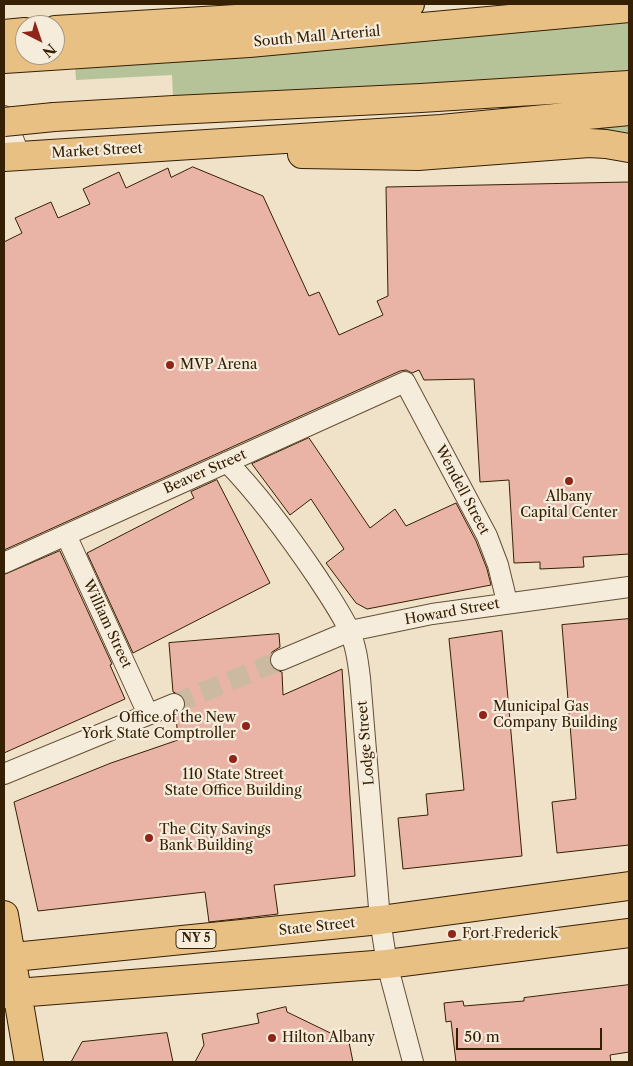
<!DOCTYPE html>
<style>
body{margin:0}
#map{position:relative;width:633px;height:1066px;overflow:hidden;background:#f0e1c9;font-family:"Libre Caslon Text",serif}
canvas{display:block}
.frame{position:absolute;inset:0;border:5px solid #362003;pointer-events:none}
.north{position:absolute;left:15px;top:15px;width:50px;height:50px;box-sizing:border-box;background:#f5ecdc;border:1px solid #a99a85;border-radius:50%;rotate:139deg;font-size:14px;font-weight:700;line-height:20px;text-align:center;color:#362003}
.north::after{content:'';display:block;margin:auto;width:18px;height:22px;background:#8f2418;clip-path:polygon(50% 0,100% 100%,50% 72%,0 100%)}
.scale{position:absolute;left:456px;top:1028px;width:146px;height:22px;box-sizing:border-box;border:2px solid #362003;border-top:0;padding-left:6px;font-size:15px;line-height:18px;white-space:nowrap;color:#362003;-webkit-text-stroke:4px #f5ecdc;paint-order:stroke}
</style>
<div id="map">
<canvas width="633" height="1066"></canvas>
<div class="frame"></div>
<div class="north">N</div>
<div class="scale">50 m</div>
</div>
<script>
const g = document.querySelector('canvas').getContext('2d');
g.lineJoin = 'round';
function fillPath(path, color) {
  g.fillStyle = color;
  g.fill(path, 'evenodd');
}
function trace(path, color, width, dash) {
  g.strokeStyle = color;
  g.lineWidth = width;
  g.lineCap = dash ? 'butt' : 'round';
  g.setLineDash(dash || []);
  g.stroke(path);
}
function drawText(font, color, halo, rows, align = 'center') {
  g.font = font + ' "Libre Caslon Text",serif';
  g.lineWidth = 4.5;
  g.setLineDash([]);
  g.textBaseline = 'middle';
  g.strokeStyle = halo;
  g.fillStyle = color;
  for (const [text, x, y, turn = 0] of rows) {
    g.save();
    g.translate(x, y);
    g.rotate((+turn || 0) * Math.PI / 180);
    g.textAlign = isNaN(turn) ? turn : align;
    if (halo) g.strokeText(text, 0, 0);
    g.fillText(text, 0, 0);
    g.restore();
  }
}
const green = new Path2D(`
 M629,18V72L527,79L173,97L172,75L76,80L75,64Z
 M629,125V139L591,135V129Z`);
const building = new Path2D(`
 M193,167L263,196L309,296L319,292L339,335L383,315L377,301L388,296L386,187L629,182V554L583,557L584,567L540,569V562L514,563L509,480L480,482L474,379L424,380L419,370L412,373L406,370L400,371L4,550V242L22,233L15,218L51,202L58,218L90,204L83,189L119,172L126,188L168,168L171,177Z
 M309,438L370,528L395,509L406,526L456,503L476,541L487,569L491,585L367,609L356,603L326,563L344,549L311,499L290,515L252,464Z
 M217,480L270,583L133,653L87,553L194,498L191,492Z
 M60,551L112,664L110,665L125,699L4,753V575Z
 M629,619V845L557,853L552,802L576,799L562,625Z
 M502,631L522,856L403,869L398,818L428,815L426,794L464,790L449,639Z
 M279,634L280,647L272,652L269,659L270,665L273,669L282,672L283,695L342,669L355,876L274,885L278,914L236,919L209,922L205,892L38,911L14,802L111,763L178,740L176,716L183,712L186,705L185,699L182,695L173,692L169,643Z
 M629,985V1052L610,1055L611,1062H456L451,1021L446,1022L444,1003L463,1001L464,1006L524,1001V998Z
 M286,1007L287,1012L349,1042L353,1062H195L204,1045L202,1034L259,1023L257,1014Z
 M167,1033L173,1062H71L82,1042Z`);
const streetTunnel = new Path2D(`
 M174,704L281,660`);
const street = new Path2D(`
 M4,116L20,156
 M227,462C261,497 290,537 317,577C328,594 340,611 349,630C356,645 358,662 360,678L380,920L387,964L413,1062
 M66,535L148,714
 M4,563L405,382L487,536L498,565L507,602
 M281,660L350,631L432,614L629,587
 M4,774L174,704`);
const primary = new Path2D(`
 M55,30L269,17L410,4
 M4,34L25,32
 M4,59L249,43L629,8
 M54,117L174,110L421,98L629,85
 M302,154L418,156L589,143L606,144L629,148
 M4,157L441,129L629,111
 M4,915L29,1062
 M4,958L380,920L629,886
 M4,994L387,964L629,933`);
const primaryBridge = new Path2D(`
 M4,122L54,117`);
const markers = [
 [170,365,5,"#8f2418"],
 [569,481,5,"#8f2418"],
 [483,715,5,"#8f2418"],
 [246,726,5,"#8f2418"],
 [233,759,5,"#8f2418"],
 [149,838,5,"#8f2418"],
 [452,934,5,"#8f2418"],
 [272,1038,5,"#8f2418"]
];
const shields = [
 [196,939,40]
];
const shieldNames = [
 ["NY 5",196,939]
];
const streetNames = [
 ["South Mall Arterial",317,37,-5],
 ["Market Street",97,151,-3],
 ["Beaver Street",205,472,-24],
 ["Wendell Street",462,490,62],
 ["Howard Street",452,612,-10],
 ["William Street",107,624,65],
 ["Lodge Street",366,743,-95],
 ["State Street",317,927,-6]
];
const poiNames = [
 ["MVP Arena",180,365],
 ["Albany",569,497,"center"],
 ["Capital Center",569,513,"center"],
 ["Municipal Gas",493,707],
 ["Company Building",493,723],
 ["Office of the New",236,718,"right"],
 ["York State Comptroller",236,734,"right"],
 ["110 State Street",233,775,"center"],
 ["State Office Building",233,791,"center"],
 ["The City Savings",159,830],
 ["Bank Building",159,846],
 ["Fort Frederick",462,934],
 ["Hilton Albany",282,1038]
];
fillPath(green, '#b6c399');
fillPath(building, '#e9b4a6');
trace(building, '#362003', 1);
trace(streetTunnel, '#cbbaa1', 20, [20, 10]);
trace(street, '#645034', 22);
trace(primary, '#362003', 30);
trace(street, '#f5ecdc', 20);
trace(primary, '#e8c084', 28);
trace(primaryBridge, '#362003', 30, []);
trace(primaryBridge, '#e8c084', 28);
for (const [x, y, r, color] of markers) {
  const dot = new Path2D();
  dot.arc(x, y, r, 0, 2 * Math.PI);
  g.fillStyle = color;
  g.fill(dot);
  trace(dot, '#f5ecdc', 2);
}
for (const [x, y, w] of shields) {
  const box = new Path2D();
  box.roundRect(x - w / 2, y - 9.5, w, 19, 4);
  g.fillStyle = '#f5ecdc';
  g.fill(box);
  trace(box, '#362003', 1);
}
drawText('bold 12px', '#362003', null, shieldNames);
drawText('14px', '#362003', '#f5ecdc', streetNames);
drawText('14px', '#362003', '#f5ecdc', poiNames, 'left');
</script>
